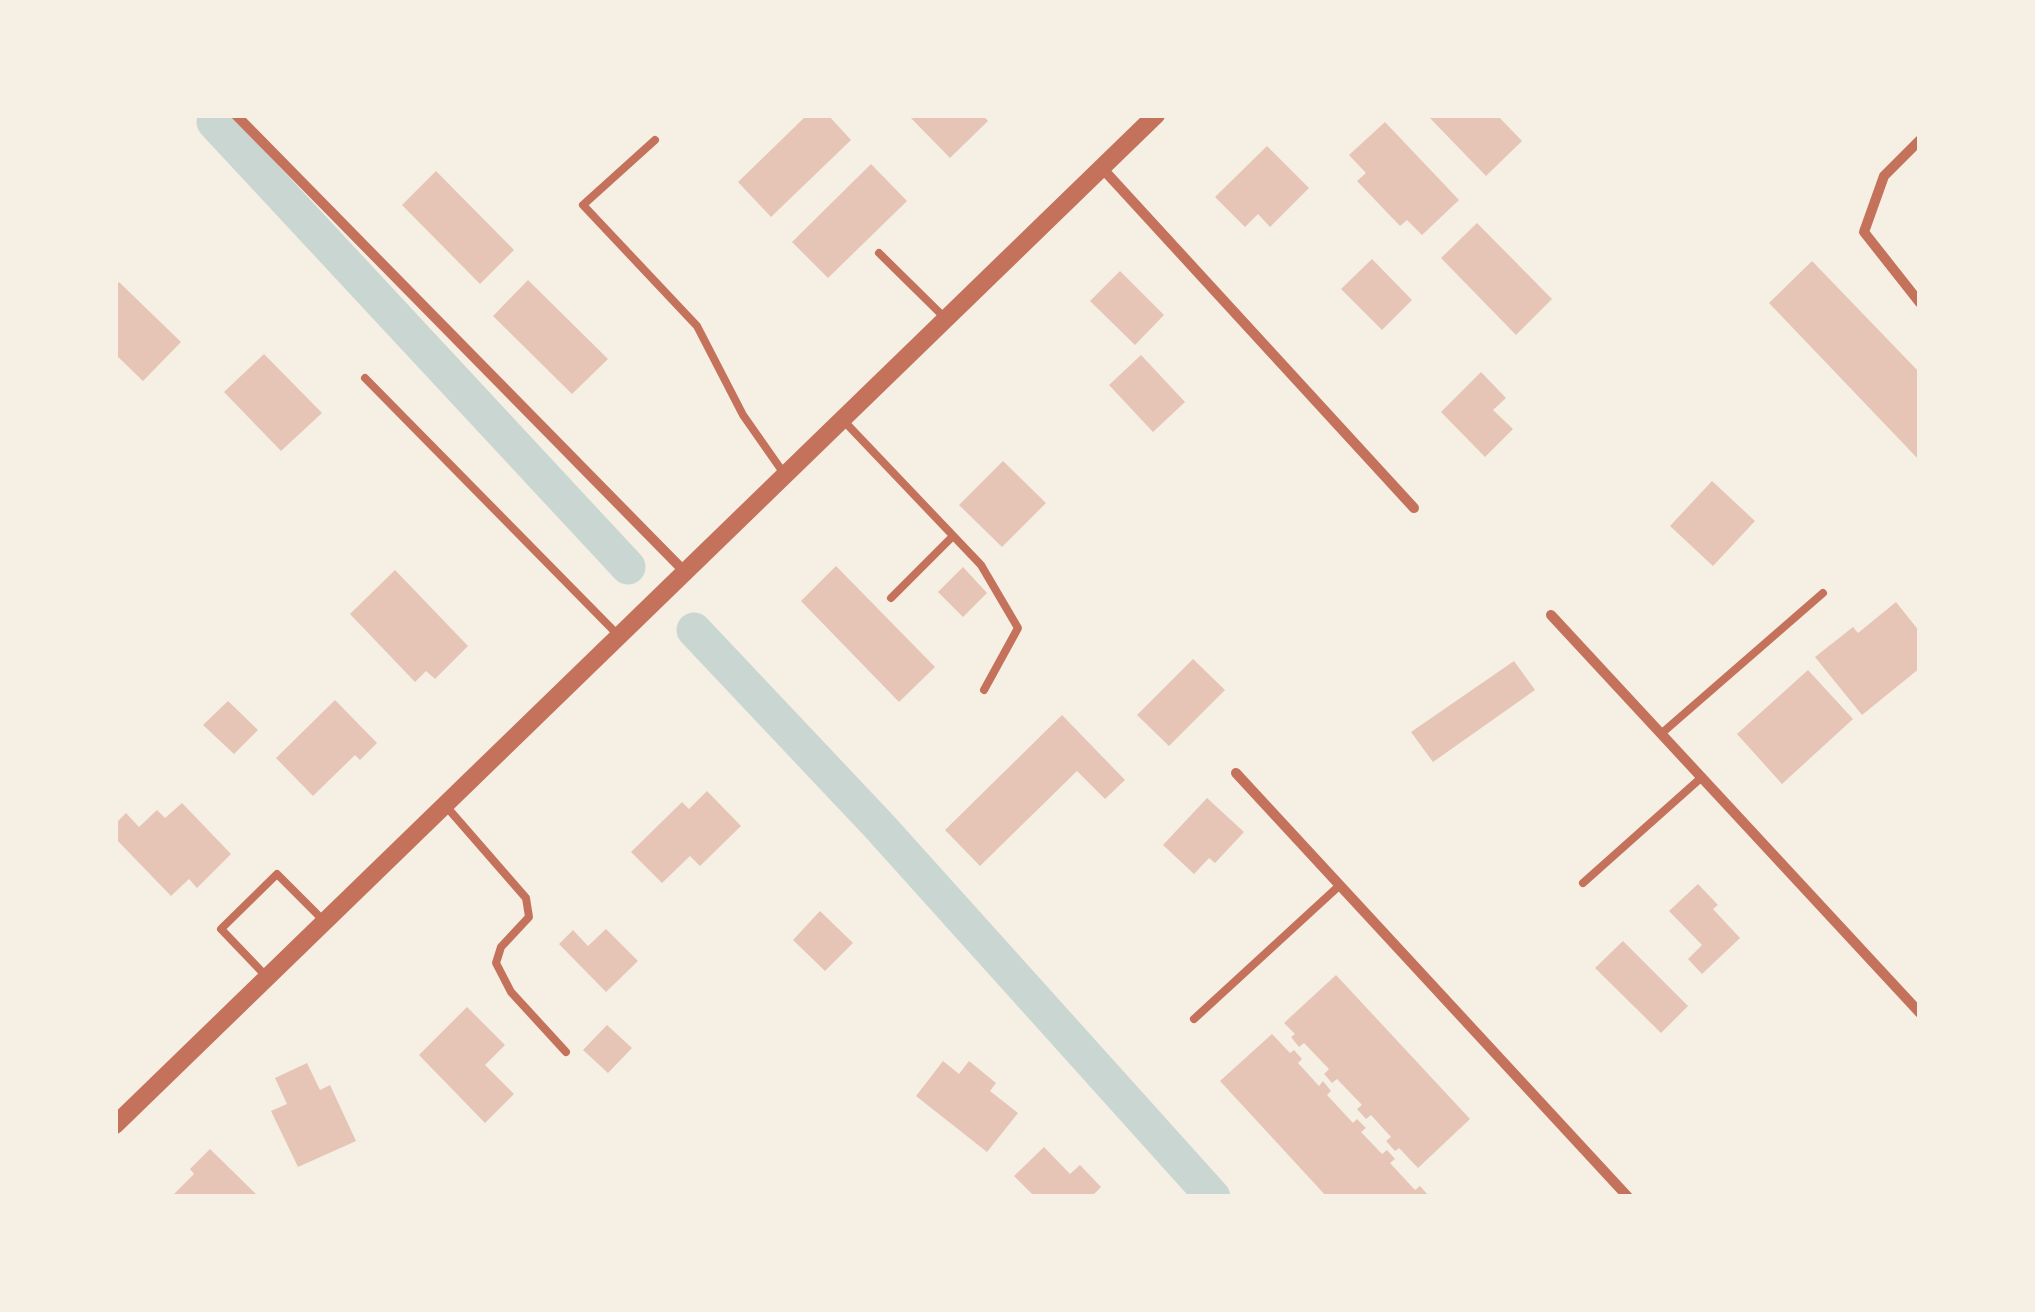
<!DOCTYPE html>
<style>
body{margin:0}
#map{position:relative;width:2035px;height:1312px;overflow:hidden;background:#f6efe4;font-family:"Exo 2",sans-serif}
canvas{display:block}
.frame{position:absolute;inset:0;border:118px solid #f6efe4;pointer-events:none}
</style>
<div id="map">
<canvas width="2035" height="1312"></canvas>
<div class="frame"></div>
</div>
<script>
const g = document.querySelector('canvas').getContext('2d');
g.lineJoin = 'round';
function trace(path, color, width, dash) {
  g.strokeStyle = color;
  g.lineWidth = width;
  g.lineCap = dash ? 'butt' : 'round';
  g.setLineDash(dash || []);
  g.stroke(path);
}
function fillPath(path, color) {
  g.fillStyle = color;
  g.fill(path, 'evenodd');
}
const canal = new Path2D(`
 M214,122L628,567
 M694,630L880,827L1213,1197`);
const building = new Path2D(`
 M807,115H828L851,140L771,217L738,182Z
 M908,115H983L988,121L950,158Z
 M1427,115H1497L1522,141L1486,176Z
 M1385,122L1459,200L1422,235L1407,220L1400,226L1357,181L1366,173L1349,155Z
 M1267,146L1309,188L1270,227L1258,214L1245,227L1215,197Z
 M871,164L907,201L828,278L792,242Z
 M436,171L514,250L480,284L402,205Z
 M1477,223L1552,299L1516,335L1441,258Z
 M1372,259L1412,300L1382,330L1341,289Z
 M1812,261L1920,373V461L1769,303Z
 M1120,271L1164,315L1135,345L1090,301Z
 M528,280L608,359L572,394L493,316Z
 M119,282L181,342L143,381L115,354V286Z
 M264,354L322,413L281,451L224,392Z
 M1141,355L1185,402L1153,432L1109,385Z
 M1481,372L1506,398L1493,410L1513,429L1485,457L1441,412Z
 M1003,461L1046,503L1002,547L959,505Z
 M1712,481L1755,521L1713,566L1670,526Z
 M836,566L935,667L899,702L801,601Z
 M963,567L987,593L963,617L938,592Z
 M395,570L468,646L435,679L426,671L415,682L350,614Z
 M1896,602L1920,632V668L1862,715L1815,657L1853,627L1858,633Z
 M1193,659L1225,690L1169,746L1137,715Z
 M1514,661L1535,690L1433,762L1411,732Z
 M1808,670L1853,719L1782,784L1737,734Z
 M335,700L377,743L360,760L355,755L313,796L276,758Z
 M228,701L258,730L234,754L203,725Z
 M1062,715L1125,780L1105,799L1077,771L980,866L945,830Z
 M707,791L741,826L700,866L690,856L662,883L631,852L682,802L689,809Z
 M1207,798L1244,832L1215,863L1209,858L1194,874L1163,845Z
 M182,803L231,854L197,888L189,879L171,896L115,838V824L126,813L139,827L157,810L165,818Z
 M1698,884L1718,905L1713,909L1740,938L1702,974L1688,959L1702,945L1669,911Z
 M820,911L853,943L825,971L793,940Z
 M606,929L638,961L606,992L559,944L573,930L588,946Z
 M1623,941L1688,1006L1661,1033L1595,968Z
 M1336,975L1470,1119L1418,1168L1399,1148L1395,1151L1386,1141L1391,1137L1371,1115L1366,1119L1357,1109L1362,1105L1337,1079L1332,1083L1324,1074L1329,1069L1304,1043L1299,1047L1291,1037L1295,1034L1284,1023Z
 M467,1007L505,1045L485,1065L514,1094L485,1123L419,1055Z
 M607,1025L632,1048L608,1073L583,1050Z
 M1272,1034L1290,1053L1294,1050L1302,1059L1298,1063L1319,1086L1323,1081L1331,1091L1327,1095L1353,1123L1357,1119L1366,1128L1361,1132L1382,1154L1387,1150L1395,1159L1390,1163L1415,1190L1420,1186L1428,1195L1426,1197H1327L1220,1081Z
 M943,1061L959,1074L969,1061L996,1083L990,1091L1018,1113L987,1152L916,1096Z
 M307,1063L320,1090L330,1085L356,1141L298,1167L271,1111L287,1104L275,1078Z
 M1044,1147L1070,1174L1080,1165L1101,1187L1091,1197H1035L1014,1176Z
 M210,1149L259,1197H171L194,1174L190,1169Z`);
const service = new Path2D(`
 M655,140L583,205L697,326L743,415L785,475
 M879,253L946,319
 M365,378L619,636
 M842,419L981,565L1018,628L984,690
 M891,598L953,536
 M1662,733L1823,593
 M445,805L526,898L529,917L501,947L496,963L511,992L566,1052
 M1583,883L1702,777
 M265,975L221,929L277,874L325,922
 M1194,1019L1340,885`);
const minor = new Path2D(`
 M236,115L685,572
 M1920,140L1884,176L1864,232L1920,303
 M1102,168L1414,508
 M1551,615L1920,1013
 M1236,773L1628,1197`);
const tertiary = new Path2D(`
 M115,1125L1156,115`);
trace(canal, '#c9d6d2', 35);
fillPath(building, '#e6c5b7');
trace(service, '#c5725c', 8);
trace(minor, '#c5725c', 10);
trace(tertiary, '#c5725c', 18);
</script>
